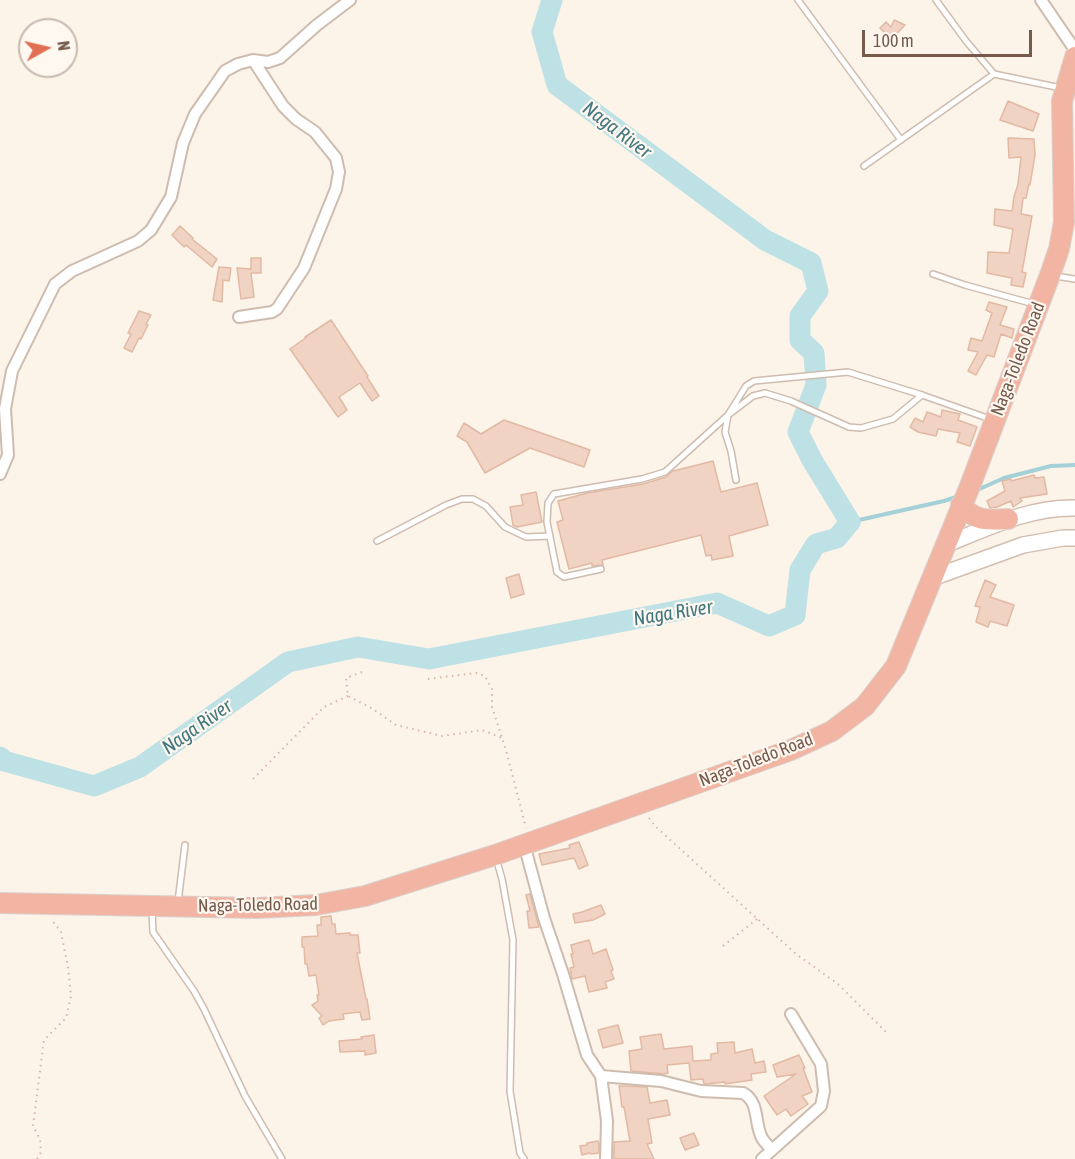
<!DOCTYPE html>
<style>
body{margin:0}
#map{position:relative;width:1075px;height:1159px;overflow:hidden;background:#fcf4e9;font-family:"Asap Condensed",sans-serif}
canvas{display:block}
.north{position:absolute;left:18px;top:18px;width:60px;height:60px;box-sizing:border-box;background:#fef8f0;border:2px solid #c8b9af;border-radius:50%;rotate:82deg;font-size:16px;font-weight:700;line-height:24px;text-align:center;color:#765b4d}
.north::after{content:'';display:block;margin:auto;width:21px;height:27px;background:#e16f54;clip-path:polygon(50% 0,100% 100%,50% 72%,0 100%)}
.scale{position:absolute;left:862px;top:30px;width:170px;height:27px;box-sizing:border-box;border:3px solid #765b4d;border-top:0;padding-left:8px;font-size:18px;line-height:21px;white-space:nowrap;color:#765b4d;-webkit-text-stroke:4px #fef8f0;paint-order:stroke}
</style>
<div id="map">
<canvas width="1075" height="1159"></canvas>
<div class="north">N</div>
<div class="scale">100 m</div>
</div>
<script>
const g = document.querySelector('canvas').getContext('2d');
g.lineJoin = 'round';
function trace(path, color, width, dash) {
  g.strokeStyle = color;
  g.lineWidth = width;
  g.lineCap = dash ? 'butt' : 'round';
  g.setLineDash(dash || []);
  g.stroke(path);
}
function fillPath(path, color) {
  g.fillStyle = color;
  g.fill(path, 'evenodd');
}
function drawText(font, color, halo, rows, align = 'center') {
  g.font = font + ' "Asap Condensed",sans-serif';
  g.lineWidth = 4.5;
  g.setLineDash([]);
  g.textBaseline = 'middle';
  g.strokeStyle = halo;
  g.fillStyle = color;
  for (const [text, x, y, turn = 0] of rows) {
    g.save();
    g.translate(x, y);
    g.rotate((+turn || 0) * Math.PI / 180);
    g.textAlign = isNaN(turn) ? turn : align;
    if (halo) g.strokeText(text, 0, 0);
    g.fillText(text, 0, 0);
    g.restore();
  }
}
const stream = new Path2D(`
 M975,491L1004,478L1051,466L1075,465
 M850,522L944,501L959,496`);
const river = new Path2D(`
 M0,757L4,761L94,786L140,767L288,662L358,647L429,659L717,603L769,626L795,615L800,570L816,544L837,538L850,522L812,460L798,432L816,385L814,353L800,340V316L818,291L811,263L765,240L557,85L542,32L552,0`);
const building = new Path2D(`
 M894,20L905,25L884,47L882,46L887,35L880,28L886,22L891,27Z
 M1008,101L1039,114L1033,131L1000,120Z
 M1008,138L1034,139L1035,155L1030,185L1029,184L1026,198H1023L1021,214L1032,216L1022,272L1026,273L1023,287L1011,285L1012,278L987,273L988,252L1009,253L1013,229L994,225L995,209L1012,211L1014,197L1018,184L1021,157L1009,158Z
 M180,226L193,238L192,239L217,259L212,267L186,245L184,247L172,235Z
 M251,258H261V273H251L254,297L241,299L237,268L251,269Z
 M219,267L231,268L229,281L223,280L222,302L213,300Z
 M989,302L1007,307L1000,325L1014,329L1012,338L1001,334L994,357L987,355L976,375L968,371L978,352L968,350L971,338L982,341L992,313L986,310Z
 M139,311L151,315L146,324L148,325L141,339L139,338L132,352L124,348L131,334L128,333Z
 M331,320L368,376L367,377L379,396L372,401L360,383L339,397L347,410L338,417L290,349L307,337H305Z
 M942,410L960,414L958,420L977,427L970,446L957,442L960,433L938,429L936,436L918,432L910,427L915,418L923,422L927,412L941,417Z
 M504,420L590,450L584,467L530,448L485,473L467,442L457,436L464,423L481,434Z
 M713,461L721,492L757,483L768,525L729,536L733,556L712,560L711,555L706,556L701,535L602,560L603,565L592,566V563L569,569L557,522L563,520L558,501L587,493L643,484L666,477L673,471Z
 M1034,475L1035,478L1044,477L1047,494L1020,498L1022,501L1013,507L1011,501L997,507L990,508L987,501L1005,491L1002,481L1011,479V481Z
 M536,492L542,522L517,527L513,525L510,507L523,505L521,495Z
 M519,574L524,594L511,598L506,578Z
 M985,580L996,585L990,597L1014,605L1007,626L990,621L988,627L976,622L980,607L975,606Z
 M579,842L588,865L579,869L574,858L542,865L539,854L570,848L569,845Z
 M530,894L539,927L529,928L527,911H530L526,895Z
 M601,905L605,914L593,920L575,923L573,914L582,912Z
 M331,916L332,924H335L336,934L350,933V935H358L360,953H357L366,999H367L370,1019L362,1020L360,1012L343,1014L344,1019L329,1021L323,1025L319,1018L322,1016L312,1005L318,1001L317,995H319L316,975L309,976L307,964H305L304,947H302V937L318,936L317,925H321V917Z
 M589,940L593,954L606,949L613,970L611,971L614,979L605,982L607,988L589,992L585,976L572,979L570,968L574,967L571,954H573L571,945Z
 M618,1025L623,1043L603,1048L598,1030Z
 M661,1034L664,1049L692,1046L693,1061L711,1060V1054L718,1053L717,1043L734,1042L735,1053L752,1049L755,1063L764,1061L766,1072L751,1074L752,1080L725,1084V1082L706,1084H704L703,1079L691,1080L689,1063L667,1065L668,1073L664,1074L631,1071L629,1051L642,1049L640,1037Z
 M374,1035L376,1053L365,1055V1051L340,1052L339,1041L362,1039L361,1037Z
 M799,1055L805,1068H803L812,1092L802,1096L808,1104L791,1116L786,1109L777,1115L764,1096L796,1074L777,1077L773,1065Z
 M619,1086H626L647,1087L650,1103L667,1100L670,1115L648,1119L652,1143L647,1144L654,1159H614V1142L630,1141L624,1107H622Z
 M694,1133L699,1145L685,1150L680,1138Z
 M598,1141L599,1144V1153L591,1154L590,1153L582,1155L580,1146L587,1145V1143Z`);
const path = new Path2D(`
 M362,672L346,678L348,696L373,709L396,725L442,736L482,730L502,738
 M428,679L476,673L485,676L492,689V707L506,750L526,828
 M253,779L324,707L348,696
 M649,818L655,826L796,954L838,984L886,1032
 M723,946L757,919
 M37,1159L41,1152L40,1139L33,1126L44,1040L66,1018L71,996L68,967L61,932L51,919`);
const lane = new Path2D(`
 M798,0L901,140
 M936,0L966,41L994,74L1061,88
 M864,166L994,74
 M933,274L965,285L1034,304
 M1055,276L1075,279
 M736,480L731,451L725,432L728,415L753,396L765,393L791,401L849,427L861,428L893,419L922,395
 M377,541L446,505L462,499H473L486,506L505,527L526,537L550,536
 M601,569L564,577L557,572L547,522L548,503L554,494L642,479L665,472L728,415L746,386L754,381L848,372L922,395L990,419
 M496,858L502,879L513,940L510,1091L520,1153L524,1159
 M178,902L185,845
 M152,911L153,932L194,991L204,1009L245,1096L282,1159`);
const street = new Path2D(`
 M1041,0L1075,50
 M239,317L272,312L277,309L304,268L336,189L339,172L336,158L315,132L296,119L283,106L253,60
 M0,474L8,455L5,409L12,371L55,284L72,271L138,241L151,230L171,197L183,143L195,114L225,71L238,64L253,60L268,62L280,58L317,25L350,0
 M524,844L544,918L563,974L587,1055L601,1076L607,1121L606,1159
 M601,1076L661,1081L701,1091L743,1093C760,1102 754,1124 762,1138C764,1142 769,1146 772,1150L821,1106L824,1091L821,1064L791,1014
 M762,1159L772,1150`);
const secondary = new Path2D(`
 M945,545C987,528 1029,507 1075,508
 M932,578L1023,545L1063,538H1075`);
const highway = new Path2D(`
 M961,505C976,522 987,520 1008,519
 M0,903L257,908L316,905L365,896L495,855L791,750L832,731L865,706L896,666L970,486L1050,275L1059,249L1064,222L1062,101L1075,57`);
const streetNames = [
 ["Naga-Toledo Road",1018,359,-69],
 ["Naga-Toledo Road",756,760,-21],
 ["Naga-Toledo Road",258,905,-1]
];
const waterNames = [
 ["Naga River",617,130,37],
 ["Naga River",673,613,-9],
 ["Naga River",197,727,-35]
];
trace(stream, '#a4d0d7', 4);
trace(river, '#bee1e5', 21);
fillPath(building, '#f0d3c2');
trace(building, '#e2b9a3', 1.5);
trace(lane, '#cebcaf', 8);
trace(street, '#cebcaf', 14);
trace(secondary, '#d3beaf', 18);
trace(highway, '#d9d1cd', 22);
trace(path, '#d6b6a4', 2, [1.5, 4.5]);
trace(lane, '#fff', 5);
trace(street, '#fff', 10);
trace(secondary, '#fff', 15);
trace(highway, '#f3b5a3', 20);
drawText('18px', '#765b4d', '#fef8f0', streetNames);
drawText('italic 20px', '#447981', '#fef8f0', waterNames);
</script>
